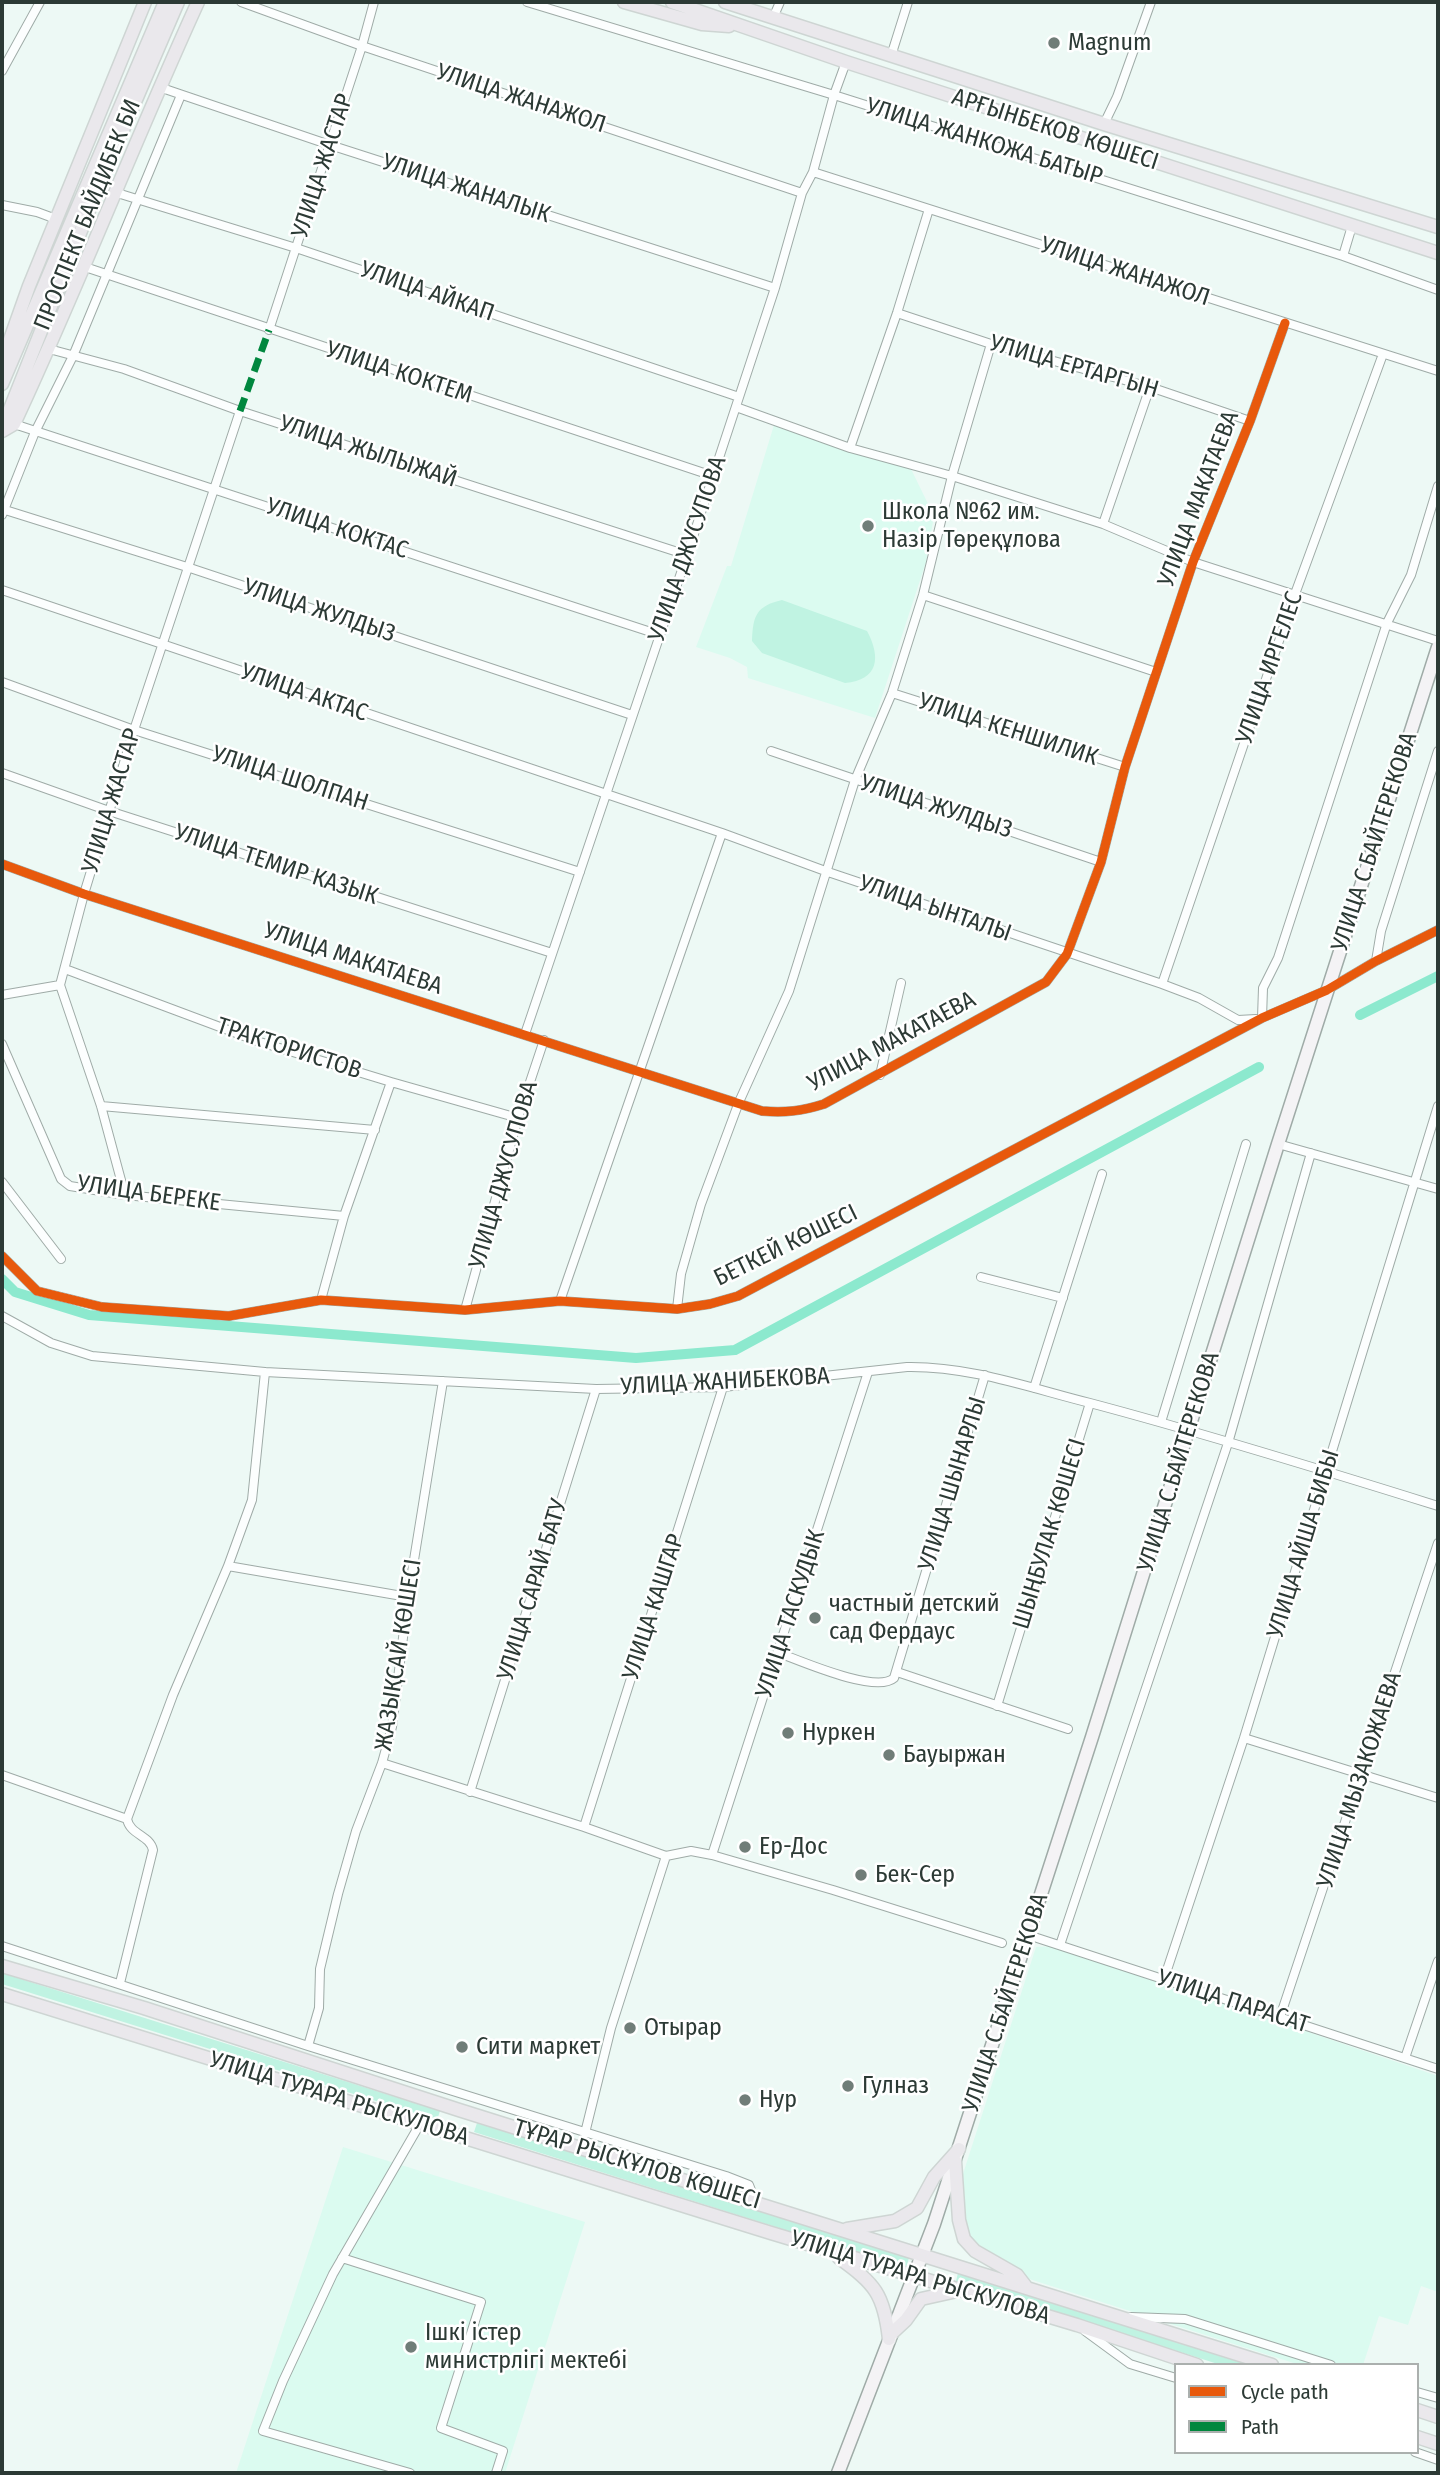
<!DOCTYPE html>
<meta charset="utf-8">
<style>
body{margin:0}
#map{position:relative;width:1440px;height:2475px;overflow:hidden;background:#edf9f5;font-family:"Fira Sans Condensed",sans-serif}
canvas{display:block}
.frame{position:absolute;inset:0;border:4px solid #2c3a35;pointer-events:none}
.legend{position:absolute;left:1174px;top:2363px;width:245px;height:91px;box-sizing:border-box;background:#fff;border:2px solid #abb0ae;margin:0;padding:9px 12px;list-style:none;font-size:21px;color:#2c3a35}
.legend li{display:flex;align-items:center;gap:14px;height:35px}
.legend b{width:35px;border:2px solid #abb0ae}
</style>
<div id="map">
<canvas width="1440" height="2475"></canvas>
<div class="frame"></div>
<ul class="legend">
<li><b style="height:9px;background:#e8590c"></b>Cycle path</li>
<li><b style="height:9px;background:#00873e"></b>Path</li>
</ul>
</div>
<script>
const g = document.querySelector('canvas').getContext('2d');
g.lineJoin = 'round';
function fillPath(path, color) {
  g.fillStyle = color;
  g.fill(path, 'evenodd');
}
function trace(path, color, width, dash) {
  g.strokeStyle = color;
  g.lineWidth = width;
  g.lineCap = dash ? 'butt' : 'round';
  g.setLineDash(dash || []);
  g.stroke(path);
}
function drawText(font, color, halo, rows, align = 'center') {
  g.font = font + ' "Fira Sans Condensed",sans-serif';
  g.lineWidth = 5;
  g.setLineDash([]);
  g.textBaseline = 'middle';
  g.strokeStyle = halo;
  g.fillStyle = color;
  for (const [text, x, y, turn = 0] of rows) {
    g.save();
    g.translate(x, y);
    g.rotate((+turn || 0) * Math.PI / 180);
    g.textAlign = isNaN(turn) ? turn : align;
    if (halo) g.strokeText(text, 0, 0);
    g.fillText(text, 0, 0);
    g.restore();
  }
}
const built = new Path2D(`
 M774,425L911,469L934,516L926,562L875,718L748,678L747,667L730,658L696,647L727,566H731Z
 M1054,1946L1438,2076V2292L1421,2286L1408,2325L1379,2316L1363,2365H1300L1023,2277L970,2250L956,2235L952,2208L1036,1947Z
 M343,2147L585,2222L505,2473H236Z`);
const green = new Path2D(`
 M782,600L867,631C881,657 879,680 845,683L762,653L752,641C753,616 756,606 782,600Z
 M2,1973L440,2111L437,2120L2,1984Z
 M477,2123L909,2258L906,2268L474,2132Z
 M958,2273L1248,2365H1221L956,2281Z`);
const canal = new Path2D(`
 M1360,1015L1438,976
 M2,1279L15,1292L89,1315L636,1358L735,1350L1259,1067`);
const street = new Path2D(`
 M241,2L362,46L802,193
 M527,2L834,95L1343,256L1438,290
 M773,18L780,2
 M891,56L908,2
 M2,71L40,2
 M159,87L330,145L775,288
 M1104,124L1117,97L1151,2
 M813,172L1438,371
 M114,192L296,248L739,397
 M2,205L37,212L56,219
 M1343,256L1352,226
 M85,267L713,476
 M897,313L991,344L1150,387L1250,421
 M269,330L362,46L374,2
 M49,349L124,369L240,411L687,555
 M736,407L850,448L952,476L1103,524L1193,562L1438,641
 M14,424L660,635
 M850,448L897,313L929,209
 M2,509L187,567L632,715
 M2,515L35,432L73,356L181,95
 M1103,524L1150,387
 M2,590L722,833L828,872L1162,984L1199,998L1238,1020L1256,1019
 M923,595L1156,672
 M2,682L134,730L580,872
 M892,693L1125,767
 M771,751L1101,862
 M2,773L109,811L552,953
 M2,864L84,894L762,1111C785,1113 802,1111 824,1104L1046,982L1067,954L1101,862L1125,767L1193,562L1250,421L1285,323
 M1376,961L1381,931L1438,751
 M65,969L260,1042L391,1082L518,1118
 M1162,984L1295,594L1383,354
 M2,995L60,985
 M1262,1018L1263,988L1278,958L1387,623L1411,575L1438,486
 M525,1034L687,555L775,288L802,193L813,172L834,95L846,62
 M2,1044L61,1179L70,1186L125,1195L344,1216
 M880,1075L901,983
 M101,1106L375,1130
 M1278,1144L1438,1189
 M2,1182L61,1259
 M125,1195L101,1106L60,985L84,894L134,730L240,411
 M2,1256L37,1291L102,1307L229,1316L321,1300L465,1310L560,1301L677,1309L710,1304L738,1296L1262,1018L1327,990L1376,961L1438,930
 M981,1277L1063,1298
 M321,1300L344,1216L391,1082
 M560,1301L722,833
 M677,1309L681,1274L701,1204L739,1102L789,991L855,780L892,693L923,595L952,476L991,344
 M465,1310L518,1118L544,1040
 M2,1316L51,1343L92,1356L265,1372L596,1389L723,1387L907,1367C970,1366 1030,1388 1090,1403C1207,1434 1323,1470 1438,1506
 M1034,1388L1102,1174
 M1161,1422L1246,1144
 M228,1566L408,1597
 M779,1653C801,1661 876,1694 894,1678L985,1375
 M897,1672L1068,1729
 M997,1706L1090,1403
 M1244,1738L1438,1798
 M382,1763L584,1827L666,1856L691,1851L712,1855L833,1890L1002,1943
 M2,1775L127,1819
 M470,1792L596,1389
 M584,1827L723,1387
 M712,1855L868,1372
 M1028,1935L1438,2069
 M1060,1945L1228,1443L1311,1153
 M2,1946L308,2046L726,2176L749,2185L756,2203
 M1164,1979L1244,1738L1438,1106
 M120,1983L153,1850C150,1835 130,1835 127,1819L173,1695L228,1566L252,1500L265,1372
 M1280,2017L1438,1543
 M308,2046L319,2008L320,1969L338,1894L356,1831L382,1763L392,1727L408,1597L443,1381
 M1405,2058L1438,1961
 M585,2133L611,2028L666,1856
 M342,2258L481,2302L441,2428L503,2451L496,2473
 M1131,2317L1185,2319L1331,2365
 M1085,2331L1130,2364L1176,2378
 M1417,2392L1438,2398
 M1415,2452L1438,2460
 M410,2473L263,2431L283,2381L333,2274L420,2124`);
const secondary = new Path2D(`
 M838,2473L934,2224L1092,1737L1278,1144L1438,647`);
const primary = new Path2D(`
 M624,2L702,24L729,26
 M672,2L846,62L1438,253
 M725,2L1104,124L1438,227
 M2,362L29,286L145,2
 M2,384L165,2
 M2,429L98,188L178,2
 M2,431L14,424C79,285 134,142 198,2
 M2,1966L144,2008L459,2110L1272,2365
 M2,1994L771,2233L1077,2325L1197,2365
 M955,2161L959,2220L964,2239L975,2251L1017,2275L1027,2288
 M847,2229L895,2221L917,2208L934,2177L959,2149
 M839,2258C875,2284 884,2294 889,2339
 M891,2334L906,2320L921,2299L957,2291
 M1417,2410L1438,2417
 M1417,2437L1438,2444`);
const quiet = new Path2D(`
 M240,411L269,330`);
const cycleway = new Path2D(`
 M2,864L84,894L762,1111C785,1113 802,1111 824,1104L1046,982L1067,954L1101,862L1125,767L1193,562L1250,421L1285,323
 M2,1256L37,1291L102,1307L229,1316L321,1300L465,1310L560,1301L677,1309L710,1304L738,1296L1262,1018L1327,990L1376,961L1438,930`);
const markers = [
 [1054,43,7,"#707d78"],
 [868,526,7,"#707d78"],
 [815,1618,7,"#707d78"],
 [788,1733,7,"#707d78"],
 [889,1755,7,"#707d78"],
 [745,1847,7,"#707d78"],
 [861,1875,7,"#707d78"],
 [630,2028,7,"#707d78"],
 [462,2047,7,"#707d78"],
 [848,2086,7,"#707d78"],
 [745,2100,7,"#707d78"],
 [411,2347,7,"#707d78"]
];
const poiNames = [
 ["Magnum",1068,43],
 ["Школа №62 им.",882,512],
 ["Назір Төреқұлова",882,540],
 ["частный детский",829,1604],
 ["сад Фердаус",829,1632],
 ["Нуркен",802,1733],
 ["Бауыржан",903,1755],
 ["Ер-Дос",759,1847],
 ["Бек-Сер",875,1875],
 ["Отырар",644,2028],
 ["Сити маркет",476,2047],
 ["Гулназ",862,2086],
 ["Нур",759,2100],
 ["Ішкі істер",425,2333],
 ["министрлігі мектебі",425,2361]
];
const streetNames = [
 ["УЛИЦА ЖАНАЖОЛ",521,99,18],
 ["АРҒЫНБЕКОВ КӨШЕСІ",1055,130,18],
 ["УЛИЦА ЖАНКОЖА БАТЫР",984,142,17],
 ["УЛИЦА ЖАСТАР",323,166,-72],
 ["УЛИЦА ЖАНАЛЫК",466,189,18],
 ["ПРОСПЕКТ БАЙДИБЕК БИ",88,215,-68],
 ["УЛИЦА ЖАНАЖОЛ",1125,272,18],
 ["УЛИЦА АЙКАП",427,292,19],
 ["УЛИЦА ЕРТАРГЫН",1074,367,16],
 ["УЛИЦА КОКТЕМ",399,373,18],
 ["УЛИЦА ЖЫЛЫЖАЙ",368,452,18],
 ["УЛИЦА МАКАТАЕВА",1199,499,-69],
 ["УЛИЦА КОКТАС",337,529,18],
 ["УЛИЦА ДЖУСУПОВА",688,549,-71],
 ["УЛИЦА ЖУЛДЫЗ",319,611,18],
 ["УЛИЦА ИРГЕЛЕС",1270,668,-71],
 ["УЛИЦА АКТАС",304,693,19],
 ["УЛИЦА КЕНШИЛИК",1008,730,18],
 ["УЛИЦА ШОЛПАН",290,779,18],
 ["УЛИЦА ЖАСТАР",112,801,-73],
 ["УЛИЦА ЖУЛДЫЗ",936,807,18],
 ["УЛИЦА С.БАЙТЕРЕКОВА",1375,842,-72],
 ["УЛИЦА ТЕМИР КАЗЫК",276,865,18],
 ["УЛИЦА ЫНТАЛЫ",935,909,19],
 ["УЛИЦА МАКАТАЕВА",353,959,18],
 ["УЛИЦА МАКАТАЕВА",892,1042,-28],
 ["ТРАКТОРИСТОВ",289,1049,18],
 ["УЛИЦА ДЖУСУПОВА",504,1175,-74],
 ["УЛИЦА БЕРЕКЕ",149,1194,8],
 ["БЕТКЕЙ КӨШЕСІ",786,1246,-26],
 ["УЛИЦА ЖАНИБЕКОВА",725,1382,-3],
 ["УЛИЦА С.БАЙТЕРЕКОВА",1179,1462,-73],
 ["УЛИЦА ШЫНАРЛЫ",953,1484,-73],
 ["ШЫҢБУЛАК КӨШЕСІ",1050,1534,-73],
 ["УЛИЦА АЙША БИБЫ",1304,1544,-73],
 ["УЛИЦА САРАЙ БАТУ",533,1590,-73],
 ["УЛИЦА КАШГАР",654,1607,-72],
 ["УЛИЦА ТАСКУДЫК",791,1614,-72],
 ["ЖАЗЫҚСАЙ КӨШЕСІ",399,1655,-81],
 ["УЛИЦА МЫЗАКОЖАЕВА",1360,1780,-72],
 ["УЛИЦА ПАРАСАТ",1233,2002,18],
 ["УЛИЦА С.БАЙТЕРЕКОВА",1006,2003,-72],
 ["УЛИЦА ТУРАРА РЫСКУЛОВА",339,2099,17],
 ["ТҰРАР РЫСКҰЛОВ КӨШЕСІ",637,2165,17],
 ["УЛИЦА ТУРАРА РЫСКУЛОВА",920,2278,17]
];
fillPath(built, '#dbfbf0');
fillPath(green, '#c0f3e2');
trace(canal, '#8ce9ce', 10);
trace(street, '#9faba7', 10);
trace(secondary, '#9faba7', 15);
trace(primary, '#ced5d3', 15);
trace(street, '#fcfefe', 8);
trace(secondary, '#f4f3f5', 12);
trace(primary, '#eae8ec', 12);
trace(quiet, '#00873e', 7, [14, 7]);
trace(cycleway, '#e8590c', 9);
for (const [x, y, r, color] of markers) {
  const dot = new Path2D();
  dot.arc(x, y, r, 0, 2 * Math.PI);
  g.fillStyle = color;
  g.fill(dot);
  trace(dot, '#fff', 2.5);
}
drawText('24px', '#2c3a35', '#fff', poiNames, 'left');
drawText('24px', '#2c3a35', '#fff', streetNames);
</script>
